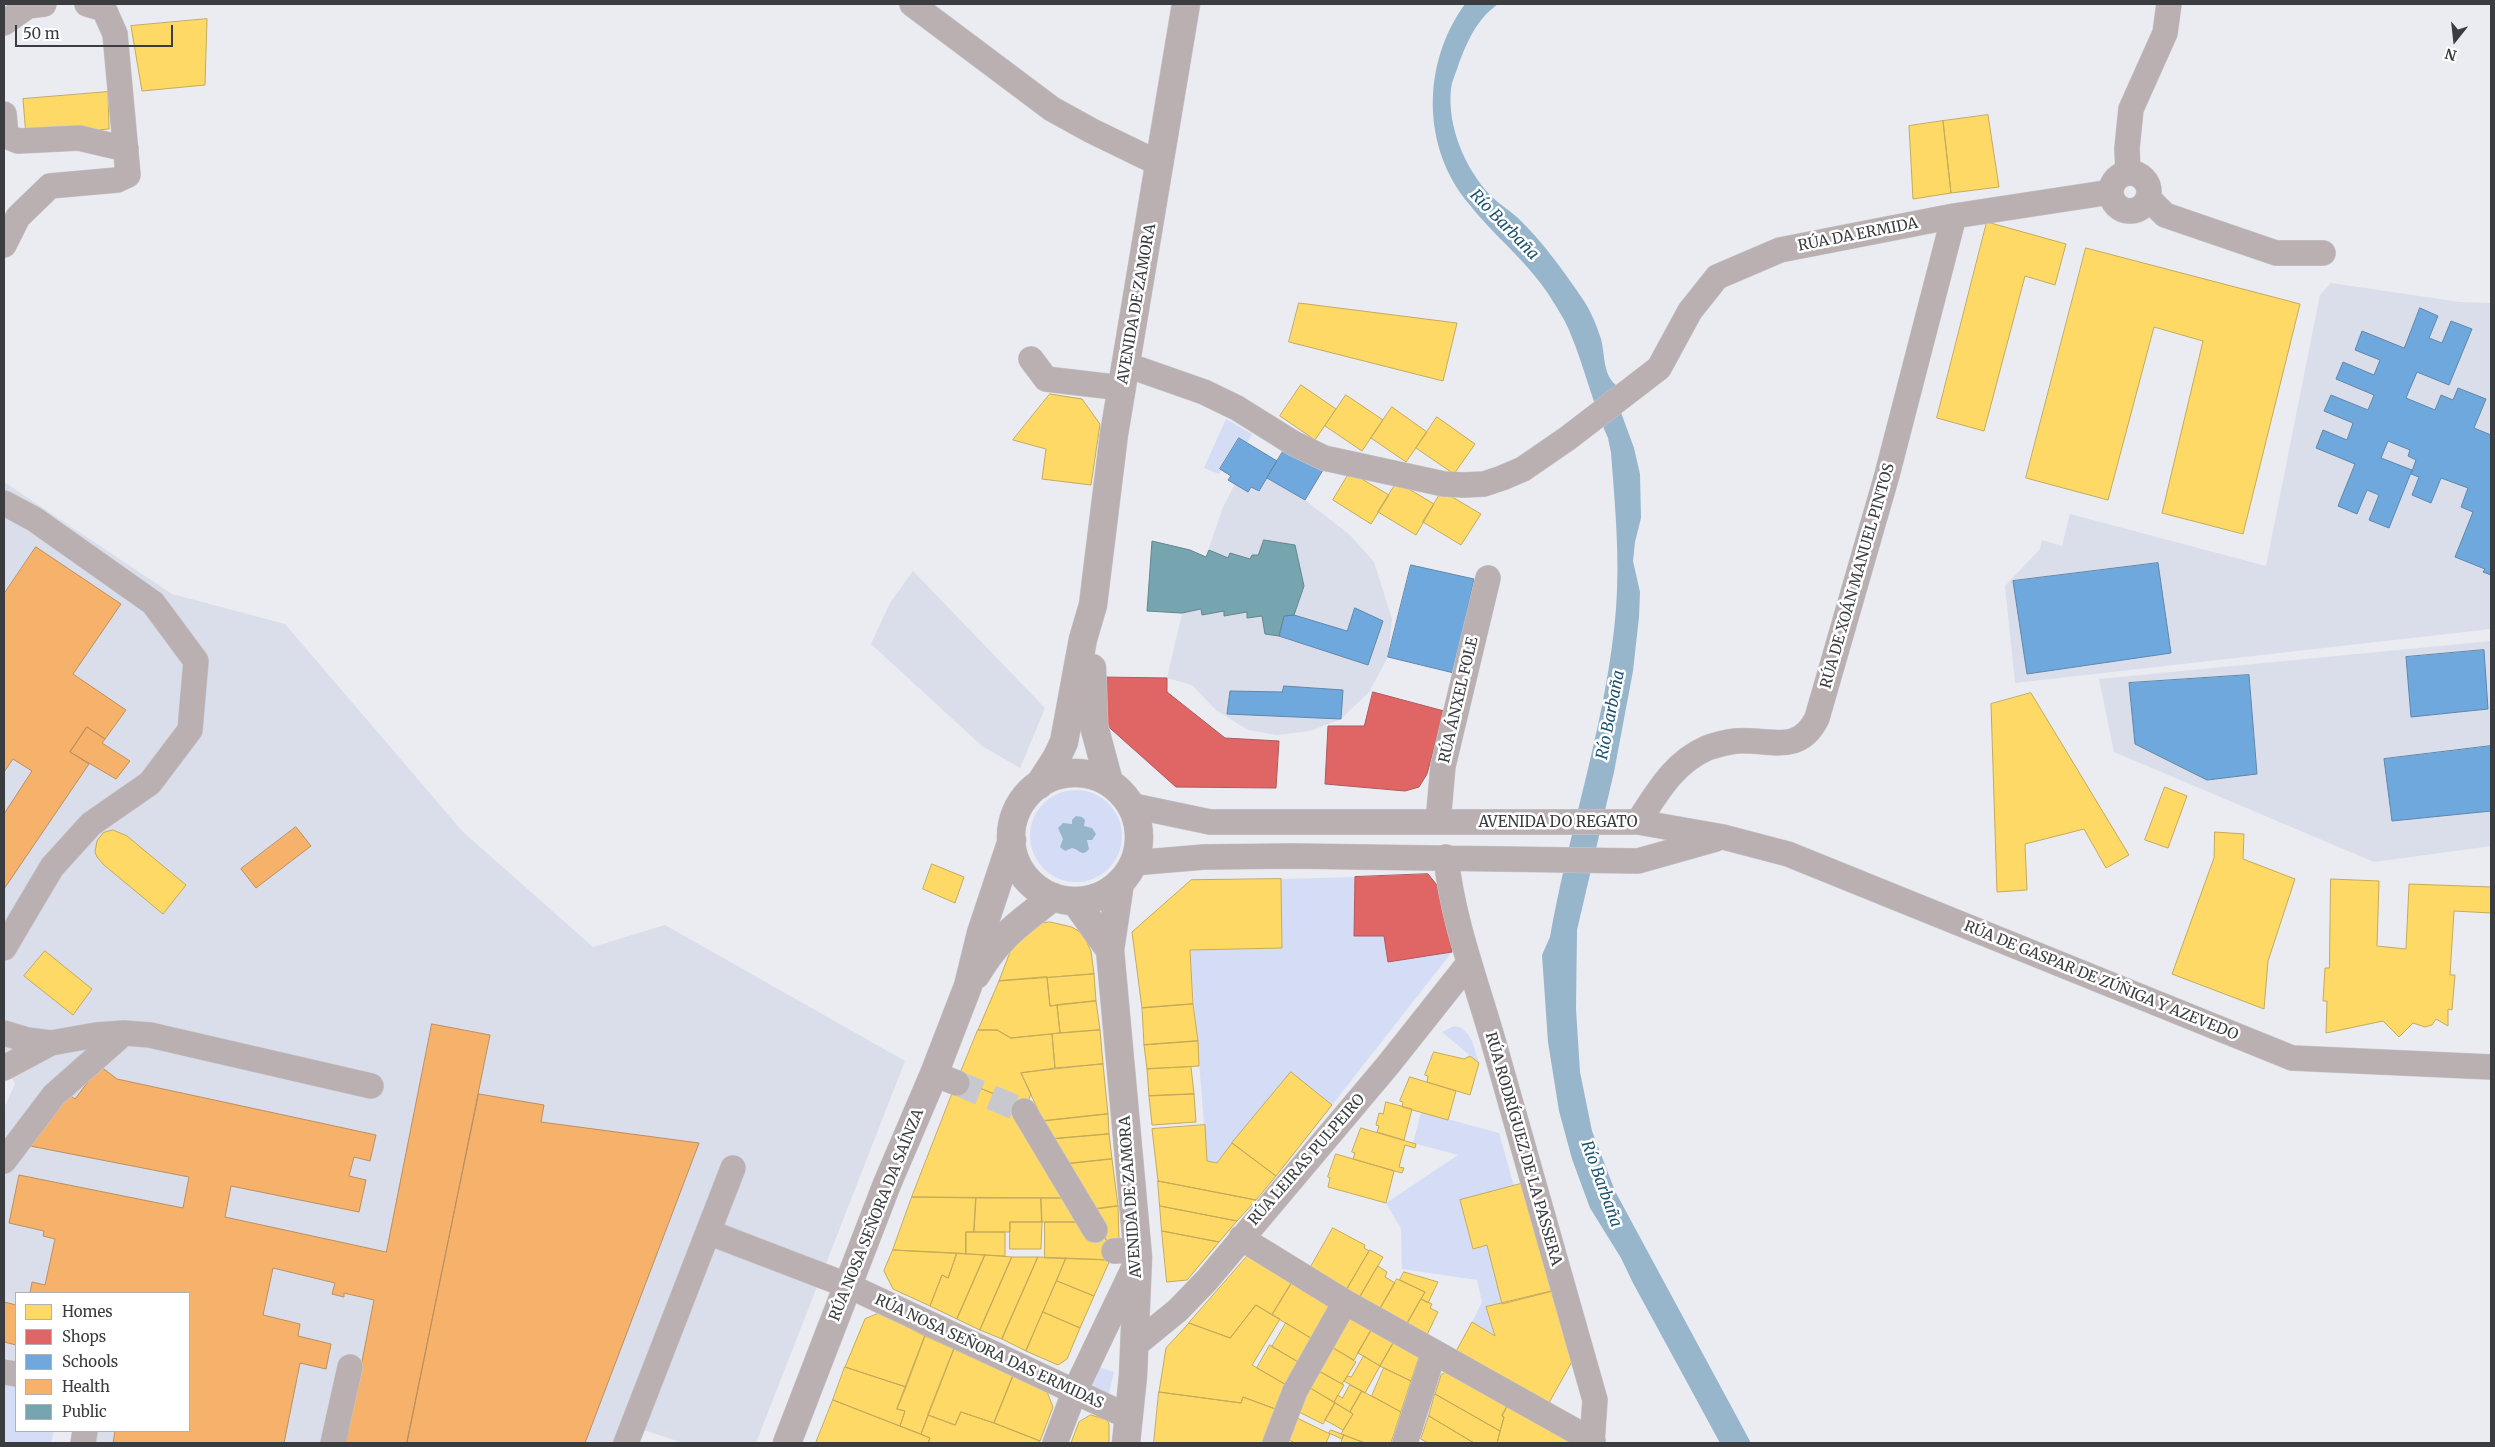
<!DOCTYPE html>
<meta charset="utf-8">
<style>
body{margin:0}
#map{position:relative;width:2495px;height:1447px;overflow:hidden;background:#eaecf2;font-family:Merriweather,serif}
canvas{display:block}
.frame{position:absolute;inset:0;border:5px solid #3a3c40;pointer-events:none}
.legend{position:absolute;left:15px;top:1292px;width:175px;height:140px;box-sizing:border-box;background:#fff;border:1px solid #b0b1b3;margin:0;padding:6px 9px;list-style:none;font-size:15px;color:#3a3c40}
.legend li{display:flex;align-items:center;gap:10px;height:25px}
.legend b{width:25px;border:1px solid #b0b1b3}
.north{position:absolute;left:2430px;top:15px;width:50px;height:50px;-webkit-text-stroke:4px #fff;paint-order:stroke;rotate:196deg;font-size:14px;font-weight:700;line-height:20px;text-align:center;color:#3a3c40}
.north::after{content:'';display:block;margin:auto;width:18px;height:22px;background:#3a3c40;clip-path:polygon(50% 0,100% 100%,50% 72%,0 100%)}
.scale{position:absolute;left:15px;top:25px;width:158px;height:22px;box-sizing:border-box;border:2px solid #3a3c40;border-top:0;padding-left:6px;font-size:15px;line-height:18px;white-space:nowrap;color:#3a3c40;-webkit-text-stroke:4px #fff;paint-order:stroke}
</style>
<div id="map">
<canvas width="2495" height="1447"></canvas>
<div class="frame"></div>
<ul class="legend">
<li><b style="height:14px;background:#ffd966"></b>Homes</li>
<li><b style="height:14px;background:#e06666"></b>Shops</li>
<li><b style="height:14px;background:#6fa8dc"></b>Schools</li>
<li><b style="height:14px;background:#f6b26b"></b>Health</li>
<li><b style="height:14px;background:#76a5af"></b>Public</li>
</ul>
<div class="north">N</div>
<div class="scale">50 m</div>
</div>
<script>
const g = document.querySelector('canvas').getContext('2d');
g.lineJoin = 'round';
function fillPath(path, color) {
  g.fillStyle = color;
  g.fill(path, 'evenodd');
}
function trace(path, color, width, dash) {
  g.strokeStyle = color;
  g.lineWidth = width;
  g.lineCap = dash ? 'butt' : 'round';
  g.setLineDash(dash || []);
  g.stroke(path);
}
function drawText(font, color, halo, rows, align = 'center') {
  g.font = font + ' Merriweather,serif';
  g.lineWidth = 5;
  g.setLineDash([]);
  g.textBaseline = 'middle';
  g.strokeStyle = halo;
  g.fillStyle = color;
  for (const [text, x, y, turn = 0] of rows) {
    g.save();
    g.translate(x, y);
    g.rotate((+turn || 0) * Math.PI / 180);
    g.textAlign = isNaN(turn) ? turn : align;
    if (halo) g.strokeText(text, 0, 0);
    g.fillText(text, 0, 0);
    g.restore();
  }
}
const built = new Path2D(`
 M2331,283L2460,302L2491,303V629L2015,683L2005,586L2040,549L2042,540L2062,546L2070,514L2266,566L2320,295Z
 M1267,478L1305,500L1350,535L1374,562L1392,619L1388,657L1369,692L1341,719L1310,731L1277,735L1248,730L1216,710L1192,685L1167,678L1182,614L1147,611L1152,541L1188,549L1206,557L1223,507L1235,484L1247,492L1251,487L1259,491Z
 M4,482L172,594L285,624L463,832L593,947L665,925L905,1061L756,1443H683L641,1429L635,1443H85L88,1431H189V1293H16V1361L4,1358V1108L15,1084L4,1061Z
 M913,571L1045,708L1020,768L982,746L871,644L890,603Z
 M2491,641V846L2374,862L2114,752L2099,679Z`);
const green = new Path2D(`
 M1226,419L1252,434L1247,443L1239,438L1219,474L1204,468Z
 M1030 836a46 46 0 1 1 92 0a46 46 0 1 1-92 0Z
 M1355,877L1354,936H1384L1388,962L1452,952L1332,1105L1291,1073L1217,1163L1207,1161L1190,950L1282,948L1281,879Z
 M1454,1026C1472,1028 1474,1049 1479,1063L1442,1032Z
 M1421,1112L1499,1133L1514,1186L1460,1201L1473,1249L1487,1245L1502,1304L1486,1308L1495,1336L1472,1322L1482,1302L1477,1280L1402,1269L1401,1229L1386,1203L1458,1155L1413,1143Z
 M1099,1367L1114,1372L1108,1398L1089,1395L1095,1369Z
 M4,1383L16,1385V1431H54L51,1443H4Z`);
const water = new Path2D(`
 M1465,4H1498C1477,19 1468,40 1459,63C1457,71 1452,80 1451,89C1447,126 1465,169 1491,196C1499,204 1509,210 1518,218C1542,241 1563,270 1582,298C1590,309 1597,326 1601,339C1605,354 1603,375 1616,385L1619,407L1634,448L1640,474L1641,518L1635,542L1633,561L1640,592L1639,617L1633,671L1614,772L1577,930L1576,1009L1580,1072L1592,1131L1615,1191L1751,1443H1720L1633,1283L1621,1258L1590,1208L1572,1159L1559,1111L1548,1042L1542,955L1550,937C1569,828 1607,721 1616,609C1620,557 1615,505 1611,453L1608,438C1593,405 1585,369 1571,335C1566,321 1557,308 1549,295C1527,261 1494,236 1469,204C1421,147 1422,63 1465,4Z
 M1076,816L1082,817L1085,820L1084,826L1092,828L1096,834L1092,840H1087L1089,849C1082,858 1079,849 1072,848L1065,851L1060,847L1063,839L1058,828L1063,823L1072,824V820Z`);
const homes = new Path2D(`
 M207,19L205,85L142,91L131,26Z
 M108,92L109,129L26,136L23,99Z
 M1988,115L1999,187L1951,193L1943,121Z
 M1943,121L1951,193L1913,199L1909,126Z
 M1987,222L2066,244L2055,285L2025,276L1984,431L1937,418Z
 M2086,248L2300,304L2243,534L2162,513L2203,341L2154,327L2108,500L2026,478Z
 M1299,303L1457,323L1443,381L1289,342Z
 M1301,385L1336,409L1315,440L1280,416Z
 M1050,394L1082,399L1100,424L1091,485L1042,479L1046,449L1013,440Z
 M1346,395L1383,420L1362,451L1325,426Z
 M1392,407L1427,432L1406,462L1371,438Z
 M1437,417L1475,444L1454,474L1416,448Z
 M1350,472L1389,495L1371,524L1333,500Z
 M1397,482L1434,504L1416,535L1378,512Z
 M1442,491L1481,514L1461,545L1423,522Z
 M2031,693L2129,855L2106,868L2084,829L2025,844L2027,890L1997,892L1991,704Z
 M2165,787L2187,796L2168,848L2145,840Z
 M113,830L127,836L186,885L163,914L104,865L97,857L95,852L97,841L103,833Z
 M2215,832L2244,834L2243,859L2295,879L2268,961L2264,1009L2172,974L2214,858Z
 M932,864L964,877L955,903L923,889Z
 M1281,879L1282,948L1190,950L1193,1004L1142,1008L1132,932L1191,880Z
 M2331,879L2379,881L2377,946L2406,949L2409,884L2491,887V913L2454,911L2450,975H2455L2452,1010L2448,1009V1026L2436,1019L2432,1025L2425,1027L2413,1023L2399,1037L2383,1021L2326,1033L2327,1001H2323L2325,968H2329Z
 M1050,922L1072,927L1083,934L1091,951L1094,974L999,981L1010,952L1020,936L1041,923Z
 M45,951L92,989L73,1015L24,976Z
 M1094,974L1096,1001L1050,1006L1047,978Z
 M1047,977L1050,1006L1057,1005L1060,1033L1011,1038L997,1030H978L999,981Z
 M1096,1001L1100,1030L1060,1033L1057,1005Z
 M1193,1004L1198,1041L1144,1045L1142,1008Z
 M978,1030H997L1011,1038L1052,1034L1055,1068L1021,1073L1031,1094L1026,1107L958,1079Z
 M1100,1030L1103,1064L1055,1068L1052,1034Z
 M1198,1041L1199,1066L1147,1069L1144,1045Z
 M1434,1052L1464,1059L1470,1056L1479,1063L1470,1095L1427,1082L1428,1076L1425,1075Z
 M1103,1064L1108,1114L1043,1121L1021,1073Z
 M1191,1067L1194,1094L1149,1096L1147,1069Z
 M1291,1072L1332,1105L1276,1176L1232,1143Z
 M1410,1077L1456,1091L1448,1120L1402,1107L1403,1102L1400,1101Z
 M958,1079L1026,1107L1069,1198L912,1197Z
 M1194,1094L1196,1122L1152,1125L1149,1096Z
 M1386,1102L1412,1109L1404,1140L1377,1132L1379,1126L1376,1125L1379,1113L1383,1114Z
 M1108,1114L1109,1134L1052,1139L1043,1121Z
 M1205,1125L1207,1161L1217,1163L1232,1143L1276,1176L1256,1200L1158,1181L1152,1129Z
 M1361,1128L1416,1144L1415,1148L1405,1145L1399,1167L1404,1168L1402,1173L1353,1159L1355,1153L1352,1152Z
 M1109,1134L1112,1159L1065,1164L1052,1139Z
 M1336,1154L1394,1171L1386,1203L1328,1187L1330,1178L1328,1177Z
 M1112,1159L1118,1206L1088,1210L1065,1164Z
 M1158,1181L1256,1200L1237,1221L1160,1206Z
 M1528,1182L1557,1290L1502,1304L1487,1245L1473,1249L1460,1200Z
 M912,1197L976,1198L974,1232H966V1254L893,1250Z
 M976,1198H1041L1042,1222H1010V1232H974Z
 M1041,1198H1069L1084,1222H1042Z
 M1118,1206L1119,1240L1107,1241L1088,1210Z
 M1160,1206L1237,1221L1219,1242L1162,1231Z
 M1010,1222H1042L1041,1249H1010Z
 M1045,1222H1084L1098,1228L1107,1241L1110,1260L1045,1258Z
 M1333,1228L1365,1245L1364,1248L1369,1251L1344,1294L1308,1272Z
 M1162,1231L1219,1242L1187,1280L1167,1282Z
 M966,1232H1005V1256L966,1254Z
 M893,1250L957,1253L948,1278L942,1275L930,1306L893,1289L884,1271Z
 M1370,1250L1383,1257L1357,1302L1344,1294Z
 M1251,1252L1294,1279L1272,1315L1256,1305L1230,1338L1189,1323Z
 M957,1253L985,1255L957,1319L930,1306L942,1275L948,1278Z
 M985,1255L1012,1257L980,1330L957,1319Z
 M1012,1257H1038L1002,1339L980,1330Z
 M1038,1257L1066,1258L1026,1351L1002,1339Z
 M1066,1258L1110,1260L1094,1296L1057,1281Z
 M1378,1266L1387,1272L1385,1277L1395,1283L1377,1314L1357,1302Z
 M1404,1272L1438,1282L1428,1303L1421,1299L1425,1292L1400,1280Z
 M1294,1279L1332,1308L1314,1340L1272,1315Z
 M1397,1279L1425,1292L1404,1329L1377,1314Z
 M1057,1281L1094,1296L1080,1328L1043,1312Z
 M1557,1290L1574,1358L1545,1410L1453,1357L1472,1322L1495,1336L1486,1307Z
 M1421,1299L1432,1304L1430,1308L1438,1312L1424,1341L1404,1329Z
 M1256,1305L1280,1319L1252,1365L1288,1386L1278,1410L1243,1397L1241,1403L1159,1392L1166,1348L1189,1323L1230,1338Z
 M1043,1312L1080,1328L1067,1359L1058,1365L1026,1351Z
 M880,1313L925,1336L906,1387L845,1367L865,1319Z
 M1351,1313L1373,1327L1354,1360L1330,1346Z
 M1286,1323L1314,1340L1300,1363L1272,1347Z
 M1373,1327L1395,1340L1380,1366L1358,1353Z
 M925,1336L954,1349L921,1434L900,1426L905,1411L897,1409Z
 M1395,1340L1419,1357L1411,1381L1380,1366Z
 M1270,1345L1300,1363L1288,1386L1257,1368Z
 M1330,1346L1356,1362L1342,1384L1317,1370Z
 M954,1349L1013,1376L994,1423L961,1412L955,1425L928,1415Z
 M1364,1356L1380,1366L1365,1393L1344,1381L1348,1376L1351,1377Z
 M845,1367L906,1387L897,1409L905,1411L900,1426L833,1400Z
 M1384,1368L1411,1381L1401,1412L1372,1396Z
 M1454,1368L1510,1401L1502,1416L1504,1417L1500,1431L1435,1394L1441,1375Z
 M1317,1370L1344,1385L1334,1402L1307,1386Z
 M1013,1376L1047,1392L1053,1407L1040,1441L994,1423Z
 M1350,1385L1362,1391L1350,1412L1334,1402L1338,1395L1342,1398Z
 M1307,1386L1335,1403L1323,1424L1297,1411Z
 M1362,1391L1401,1412L1391,1443H1365L1341,1434L1353,1414L1350,1412Z
 M1159,1392L1241,1403L1243,1397L1278,1410L1265,1443H1154Z
 M1435,1394L1500,1431L1497,1443H1474L1429,1416Z
 M833,1400L930,1438L928,1443H816Z
 M1510,1401L1577,1443H1497L1504,1417L1502,1416Z
 M1335,1403L1353,1414L1343,1430L1325,1420Z
 M961,1412L994,1423L1040,1441L1039,1443H928L930,1438L921,1434L928,1415L955,1425Z
 M1091,1415L1107,1420L1109,1424V1443H1071L1079,1422Z
 M1429,1416L1474,1443H1428L1421,1439Z
 M1295,1417L1330,1434L1326,1443H1295L1287,1439Z
 M1331,1430L1344,1435L1342,1439L1329,1433Z
 M1344,1435L1365,1443H1341Z`);
const shops = new Path2D(`
 M1101,677L1167,678V692L1225,738L1279,741L1276,788L1176,787L1102,721Z
 M1373,692L1444,711L1427,774L1419,787L1405,791L1325,784L1328,726H1364Z
 M1428,874L1441,890L1452,952L1388,962L1384,936H1354L1355,877Z`);
const schools = new Path2D(`
 M2420,308L2438,316L2429,338L2442,343L2451,321L2472,329L2449,385L2417,372L2406,398L2435,410L2441,395L2453,400L2458,388L2486,399L2474,428L2491,435V575L2483,572L2485,569L2455,557L2473,512L2461,507L2468,488L2441,478L2431,503L2412,495L2419,477L2411,474L2416,460L2408,456L2410,450L2388,441L2381,458L2412,470L2389,528L2369,520L2379,495L2367,490L2357,514L2338,506L2355,464L2316,448L2323,430L2347,440L2353,423L2324,411L2331,395L2368,410L2374,395L2336,379L2343,362L2374,375L2380,360L2355,350L2362,331L2404,348Z
 M1239,438L1277,461L1259,491L1251,487L1248,492L1228,480L1231,476L1220,469Z
 M1285,448L1323,470L1305,500L1267,478Z
 M2158,563L2171,653L2027,674L2013,581Z
 M1411,565L1474,579L1454,673L1388,657Z
 M1355,608L1383,621L1368,665L1279,636L1284,616L1294,615L1347,631Z
 M2484,650L2488,709L2411,717L2406,657Z
 M2249,675L2257,774L2207,780L2135,744L2129,683Z
 M1284,686L1343,690L1341,719L1227,714L1230,691L1282,692Z
 M2491,746V811L2392,821L2384,759Z`);
const health = new Path2D(`
 M36,547L121,604L73,674L126,710L105,739L87,727L70,752L89,764L4,889V814L32,771L13,759L4,772V594Z
 M87,727L105,739L102,743L130,761L116,779L70,752Z
 M296,827L311,846L256,888L241,869Z
 M432,1024L490,1035L407,1443H346L374,1300L344,1293V1297L332,1294L335,1283L273,1268L263,1315L300,1324L298,1336L331,1344L326,1369L300,1363L284,1443H113L115,1431H189V1293H30L32,1282L45,1285L55,1239L43,1236L44,1231L9,1223L19,1175L183,1208L189,1177L25,1145L68,1094L75,1099L100,1066L117,1079L376,1135L370,1161L354,1157L349,1176L366,1180L359,1212L231,1186L225,1217L386,1252Z
 M479,1094L544,1105L541,1122L699,1143L585,1443H407Z
 M4,1302L16,1305V1345L4,1342Z`);
const public = new Path2D(`
 M1264,540L1295,545L1304,586L1294,615L1284,616L1279,636L1265,634L1262,616L1247,618V612L1224,616V611L1202,615L1201,609L1182,613L1147,611L1152,541L1190,550L1206,557L1209,550L1228,558L1230,553L1250,559L1252,555H1258Z`);
const minorTunnel = new Path2D(`
 M957,1083L1024,1111`);
const minor = new Path2D(`
 M912,4L1052,109L1092,131L1160,164
 M4,23L28,6L44,4
 M4,114L6,136L18,141L79,138L126,149
 M2128,173L2127,148L2131,109L2165,33L2169,4
 M2111 192a19 19 0 1 1 38 0a19 19 0 1 1-38 0Z
 M2148,198L2165,215L2276,253H2323
 M4,245L18,217L50,186L117,180L128,175L115,34L104,9L87,4
 M1031,359L1046,379L1122,388
 M1127,365L1204,392L1237,408L1293,443L1324,458L1444,484L1464,485L1484,484L1502,478L1523,469L1568,438L1659,368L1690,311L1717,277L1780,250L1954,216L2111,192
 M4,503L34,519L153,603L196,661L190,730L150,783L91,824L52,867L4,948
 M1129,805L1210,822H1638L1723,837L1788,854L2292,1058L2491,1067
 M1438,822L1443,766L1488,578
 M1638,822C1657,793 1673,763 1707,748C1715,745 1728,742 1736,741C1768,738 1799,756 1817,718L1887,475L1954,216
 M1446,857C1453,924 1478,986 1496,1051C1529,1167 1562,1283 1595,1400L1592,1443
 M1133,863L1204,857L1293,856L1638,861L1716,839
 M4,1033L27,1040L51,1043L96,1035L124,1033L150,1035L371,1086
 M4,1068L51,1043
 M934,1074L957,1083
 M1024,1111L1095,1230
 M4,1161L54,1095L124,1033
 M708,1232L849,1286L1129,1417
 M1241,1238L1345,1302L1593,1441
 M1114,1251L1138,1250
 M1134,1346L1178,1310L1207,1280L1388,1065L1469,963
 M4,1372L16,1374
 M83,1443L85,1431
 M333,1443L350,1367
 M626,1443L733,1168
 M1055,1443L1074,1393L1138,1259
 M1275,1443L1295,1391L1345,1302
 M1405,1443L1434,1352`);
const tertiary = new Path2D(`
 M1092,668L1094,726L1109,782
 M1011 837a64 64 0 1 1 128 0a64 64 0 1 1-128 0Z
 M1039,785L1057,757L1064,742L1083,639L1093,605L1114,434L1186,4
 M1120,883L1110,950L1138,1257L1133,1376L1126,1443
 M1075,901L1110,950
 M976,975C999,936 1019,924 1053,897
 M787,1443L887,1184L934,1074L968,986L981,933L1012,840`);
const streetNames = [
 ["RÚA DA ERMIDA",1858,235,-11],
 ["AVENIDA DE ZAMORA",1137,304,-80],
 ["RÚA DE XOÁN MANUEL PINTOS",1858,576,-74],
 ["RÚA ÁNXEL FOLE",1459,700,-77],
 ["AVENIDA DO REGATO",1558,823],
 ["RÚA DE GASPAR DE ZÚÑIGA Y AZEVEDO",2101,981,22],
 ["RÚA RODRÍGUEZ DE LA PASSERA",1523,1149,74],
 ["RÚA LEIRAS PULPEIRO",1307,1160,-49],
 ["AVENIDA DE ZAMORA",1131,1197,-94],
 ["RÚA NOSA SEÑORA DA SAÍNZA",877,1215,-68],
 ["RÚA NOSA SEÑORA DAS ERMIDAS",989,1352,25]
];
const waterNames = [
 ["Río Barbaña",1504,225,46],
 ["Río Barbaña",1611,715,-79],
 ["Río Barbaña",1601,1184,70]
];
fillPath(built, '#daddea');
fillPath(green, '#d5ddf6');
fillPath(water, '#97b6cc');
fillPath(homes, '#ffd966');
trace(homes, '#c4aa5b', 1);
fillPath(shops, '#e06666');
trace(shops, '#ae595b', 1);
fillPath(schools, '#6fa8dc');
trace(schools, '#5f88ad', 1);
fillPath(health, '#f6b26b');
trace(health, '#be8f5e', 1);
fillPath(public, '#76a5af');
trace(public, '#64868e', 1);
trace(minorTunnel, '#c7c9ce', 25, [25, 12]);
trace(minor, '#c8cace', 26);
trace(tertiary, '#c8cace', 29);
trace(minor, '#bab0b1', 25);
trace(tertiary, '#bab0b1', 28);
drawText('15px', '#3a3c40', '#fff', streetNames);
drawText('italic 16px', '#1a516e', '#fff', waterNames);
</script>
